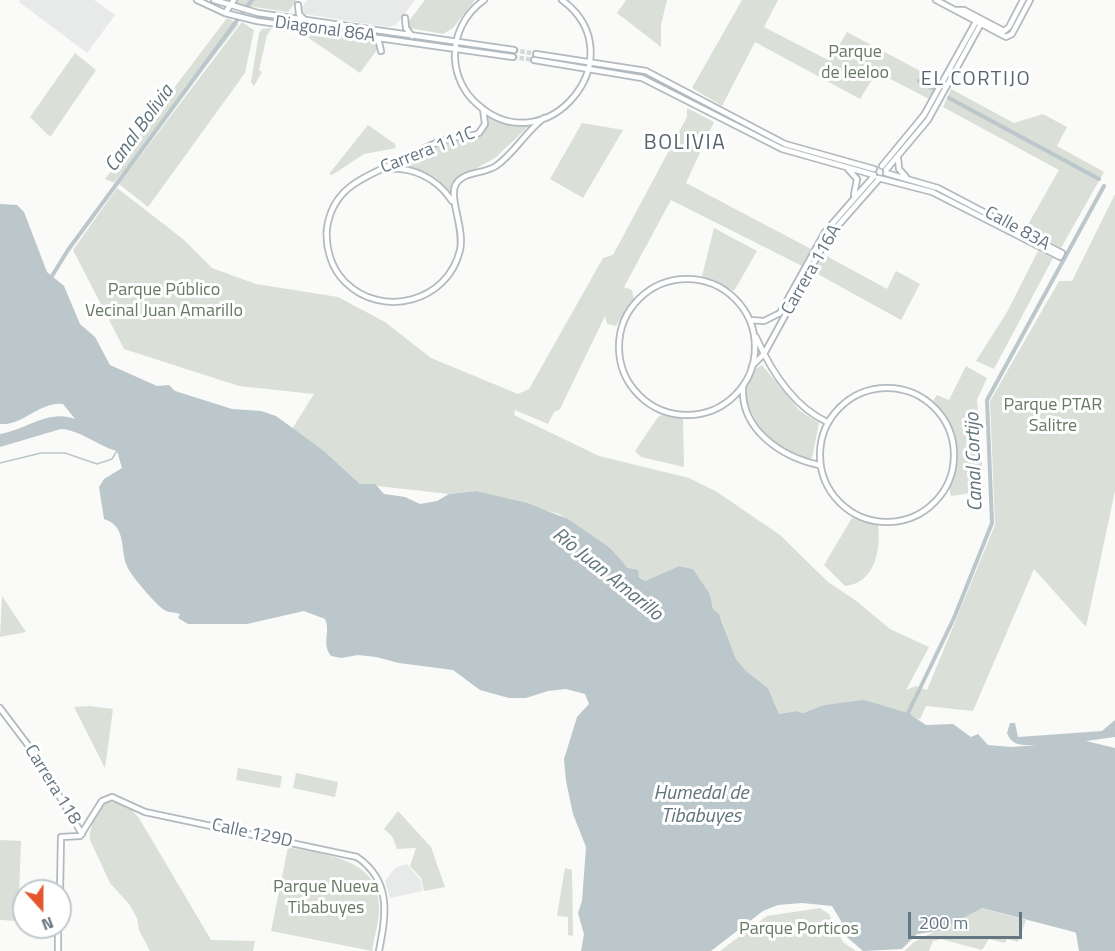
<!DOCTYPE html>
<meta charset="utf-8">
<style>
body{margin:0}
#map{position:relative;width:1115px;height:951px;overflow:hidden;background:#fafaf8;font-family:"Titillium Web",sans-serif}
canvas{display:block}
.north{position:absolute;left:12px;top:879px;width:60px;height:60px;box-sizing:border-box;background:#fff;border:2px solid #c1c8cd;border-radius:50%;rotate:159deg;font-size:16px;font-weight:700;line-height:24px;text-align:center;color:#657683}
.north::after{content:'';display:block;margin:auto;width:21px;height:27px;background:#e4572e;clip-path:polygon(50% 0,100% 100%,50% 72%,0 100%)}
.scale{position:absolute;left:908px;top:912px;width:114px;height:27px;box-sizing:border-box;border:3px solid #657683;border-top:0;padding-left:8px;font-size:18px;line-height:21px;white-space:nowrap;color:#657683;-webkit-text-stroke:4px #fff;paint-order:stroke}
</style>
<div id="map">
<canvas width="1115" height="951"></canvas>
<div class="north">N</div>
<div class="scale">200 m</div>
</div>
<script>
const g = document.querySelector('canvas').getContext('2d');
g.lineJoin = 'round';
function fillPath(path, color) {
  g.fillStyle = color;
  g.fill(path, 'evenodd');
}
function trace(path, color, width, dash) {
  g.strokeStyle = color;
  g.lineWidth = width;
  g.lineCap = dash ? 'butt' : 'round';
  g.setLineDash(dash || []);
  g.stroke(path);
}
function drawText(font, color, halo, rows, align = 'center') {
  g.font = font + ' "Titillium Web",sans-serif';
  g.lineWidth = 6;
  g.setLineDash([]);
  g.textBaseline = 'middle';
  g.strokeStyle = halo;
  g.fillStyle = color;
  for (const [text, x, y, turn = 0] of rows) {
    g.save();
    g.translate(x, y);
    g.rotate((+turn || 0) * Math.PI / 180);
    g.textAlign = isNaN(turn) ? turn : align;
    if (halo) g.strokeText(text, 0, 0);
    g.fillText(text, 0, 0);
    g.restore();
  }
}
const built = new Path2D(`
 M20,0H94L115,15L87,53L19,2Z
 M307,0H415L396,25L388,27L304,14L301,8Z
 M407,864L420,879L423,891L390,898L385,881L395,868Z`);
const green = new Path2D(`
 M238,0H297L288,12L241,5L236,3Z
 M425,0H475L453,28L443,34L409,28V21Z
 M626,0H667L661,25V47L617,13Z
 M742,0H778L764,27L830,61L847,32L939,81L929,99L877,72L860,99L755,42L722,106L692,88Z
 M227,18L239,24L114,183L105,179Z
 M242,22L254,30L245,73L148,207L119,184Z
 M272,28L267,35L259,70L262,72L254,86L251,82L259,33L262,29Z
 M297,30L376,41L379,47L360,73Z
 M75,53L96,70L51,136L48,135L30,117Z
 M951,89L1014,123L1043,114L1067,127L1057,146L1104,172L1061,248L1026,228L1059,170L943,107Z
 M687,108L714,122L686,183L811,249L802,266L671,200L624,287L632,290L634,299L616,326L607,324L605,316L560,409L554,412L548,424L515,410L514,415L599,456L689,478L717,492L780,535L828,582L855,600L890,629L929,647L906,690L916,686L927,690L995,525L990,401L1059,281H1072L1115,194V491L1086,627L1034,569L973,711L926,706L920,719L864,701L824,705L803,713L796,711L779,714L768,688L746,671L736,659L721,618L713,609L710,594L693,569L679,566L645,581L619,560L609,547L559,514L476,491L449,494L360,484L324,451L292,429L314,394L239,386L124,349L73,250L117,188L183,239L212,268L256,284L338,297L385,322L431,358L518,394L529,389L603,258L613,255L687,117Z
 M487,116L511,124L530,125L495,158L457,179L449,191L435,177L406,167V160L454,140L477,137L485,128Z
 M582,123L623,130L583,198L550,179Z
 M368,125L395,144L396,148L364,154L332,175L329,174Z
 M714,228L757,251L734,291L702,276Z
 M1038,251L1053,258L994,369L976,361L1007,312Z
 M823,254L887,289L896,271L920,284L901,320L814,272Z
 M762,365L799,410L819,423L812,458C776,465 717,385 762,365Z
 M966,366L987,378L977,400L984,491L951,496C947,487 954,478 955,468C960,442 950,421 933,401L937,395L949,400Z
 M664,414L683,419L684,467L641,457L635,451L658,417Z
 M852,518L878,524C881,548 876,583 845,586L824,565Z
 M2,596L26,632L0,637Z
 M90,706L113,709L105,768L74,707Z
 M238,768L282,776L280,788L236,780Z
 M296,773L338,782L335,797L293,788Z
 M108,801L128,806L139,818L211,940L255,941L253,951H150L139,930L137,918L129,904L110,883L90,840C88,827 99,809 108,801Z
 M398,811L431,847L445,887L424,891L421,878L410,866L416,848L397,849L392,836L384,829Z
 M0,840L21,841L18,921L0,920Z
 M288,847C325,855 381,858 379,909C379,923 374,937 372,951L271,931Z
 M565,868L572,870L573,936L568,935V917L557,916Z
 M820,908L829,914L843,942L856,951H720L767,916Z
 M981,908L1026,920L1018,942L1007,939L1005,943L989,939L982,950L941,939L933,941L929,951H904L914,942Z`);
const water = new Path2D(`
 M0,204L17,205L24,212L47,272L64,286L80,324L95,337L110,365L157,386L169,385L175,391L232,409L261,411L276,416L324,451L360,484H375L384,494L405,497L420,504L437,501L449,494L476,491L527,503L568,519L609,547L628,568L638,570L639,577L645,581L679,566L693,569L710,594L713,609L719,614L736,659L746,671L768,688L779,714L796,711L803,713L824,705L864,700L908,713L926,725L953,724L971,737L978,734L988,745L1011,747L1037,745C1024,745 1012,747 1007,733L1010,723H1015L1018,737L1102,731L1115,720V737L1086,741L1115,748V951H1079L1076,933L1074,932L982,908L938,931L917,934L902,949L863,951L841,932V921L832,906L802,903L778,905L763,911L711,951H581L584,934L578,913L582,901L586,847L573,814L566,781L564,759L577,717L589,704L585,694L566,689L548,691L526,698H509L480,690L453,670L399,663L376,657L358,655L341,658L331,656C321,643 331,632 325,619L304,611L247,624H188L178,618L180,614C176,612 170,613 166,611C158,607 134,579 129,570C118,552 129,527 104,519L99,487L104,479L122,468L117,451C98,446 80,430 61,429L0,447V434C26,430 48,409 75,419L63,404C40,401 23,426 0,424Z`);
const stream = new Path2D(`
 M0,463L41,453H65L97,464L112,459L118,449`);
const canal = new Path2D(`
 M919,81L934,89
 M949,98L1099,179
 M52,276L68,250L252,0
 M908,713L954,618L992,523L987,400L1104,186`);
const secondaryTunnel = new Path2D(`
 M514,50L536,54
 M513,57L534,60`);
const secondary = new Path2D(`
 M197,0L225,13L257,21L513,57
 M214,0L258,13L514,50
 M484,0C464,14 454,36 455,59C456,76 464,93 477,104C546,167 638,56 562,0
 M936,0L1006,37L1012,34L1030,0
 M298,5L299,14L305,20
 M955,10H964L1004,31L1009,27L1023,0
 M225,13L234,0
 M405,18L406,28L412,36
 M378,38L381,51
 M536,54L646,71L785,144L874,169
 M534,60L642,78L782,149L874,175
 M483,109L485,124L479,133C469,138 459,135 448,139C431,143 415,154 399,161C366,177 333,186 327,228C325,247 331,268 345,282C382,319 448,302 460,250C465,229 448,197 456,184C464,171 484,174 496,166C515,153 525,132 544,118
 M898,158L899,169L906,177
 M882,166L924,115L978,18
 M385,169C412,166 437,178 452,201
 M848,169L857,179L854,195
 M886,170L928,120L983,20
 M886,173L938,188L1062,253
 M878,178L932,192L1056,255L1060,257L1062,253
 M619 347a68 68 0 1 1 136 0a68 68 0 1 1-136 0Z
 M750,320L764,321L780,313L825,232L874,176
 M756,337C771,371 793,406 827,422
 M752,366L764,354L828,237L879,179
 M743,386C740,430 782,457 819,465
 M820 455a67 67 0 1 1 134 0a67 67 0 1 1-134 0Z
 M0,708L31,749L82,834
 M60,891L61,837L80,836L102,801L112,797L145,812L357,857C392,881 386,915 379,951
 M58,951V927`);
const streetNames = [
 ["Diagonal 86A",325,30,8],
 ["Carrera 111C",428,151,-21],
 ["Calle 83A",1017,229,29],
 ["Carrera 116A",812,270,-60],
 ["Carrera 118",52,785,58],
 ["Calle 129D",252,834,12]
];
const parkNames = [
 ["Parque",855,53],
 ["de leeloo",855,74],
 ["Parque Público",164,291],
 ["Vecinal Juan Amarillo",164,312],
 ["Parque PTAR",1053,406],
 ["Salitre",1053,427],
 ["Parque Nueva",326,888],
 ["Tibabuyes",326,909],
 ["Parque Porticos",799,930]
];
const neighbourhoodNames = [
 ["EL CORTIJO",976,80]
];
const waterNames = [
 ["Canal Bolivia",140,129,-54],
 ["Canal Cortijo",975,462,-92],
 ["Río Juan Amarillo",607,575,39],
 ["Humedal de",701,794],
 ["Tibabuyes",701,817]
];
const quarterNames = [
 ["BOLIVIA",685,144]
];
fillPath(built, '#e8e9e9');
fillPath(green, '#dadfd7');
fillPath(water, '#bbc7cb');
trace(stream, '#bbc7cb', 1.5);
trace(canal, '#bbc7cb', 4);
trace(secondaryTunnel, '#d5d9db', 4.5, [4.5, 2]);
trace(secondary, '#b3babf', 8);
trace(secondary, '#fff', 4.5);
drawText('18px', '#657683', '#fff', streetNames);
drawText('18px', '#687a64', '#fff', parkNames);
g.letterSpacing = '1.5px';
drawText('20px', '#57646e', '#fff', neighbourhoodNames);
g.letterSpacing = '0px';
drawText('italic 20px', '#60757c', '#fff', waterNames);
g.letterSpacing = '1.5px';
drawText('21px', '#57646e', '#fff', quarterNames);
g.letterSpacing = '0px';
</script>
